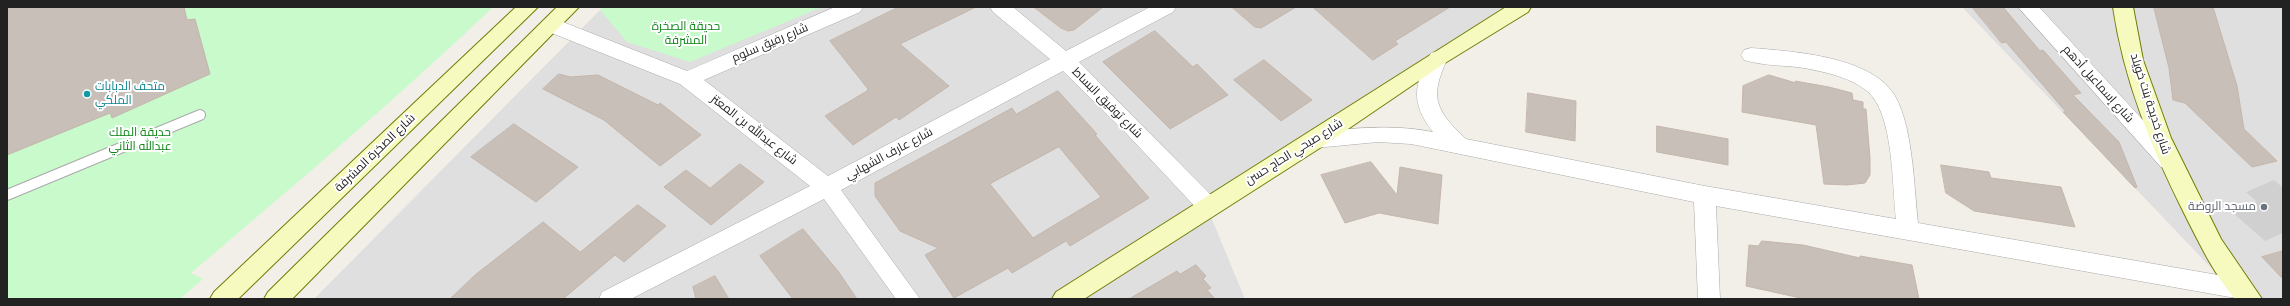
<!DOCTYPE html>
<meta charset="utf-8">
<style>
body{margin:0}
#map{position:relative;width:2290px;height:306px;overflow:hidden;background:#f2efe9;font-family:Karla,sans-serif}
canvas{display:block}
.frame{position:absolute;inset:0;border:8px solid #222;pointer-events:none}
</style>
<div id="map">
<canvas width="2290" height="306"></canvas>
<div class="frame"></div>
</div>
<script>
const g = document.querySelector('canvas').getContext('2d');
g.lineJoin = 'round';
function fillPath(path, color) {
  g.fillStyle = color;
  g.fill(path, 'evenodd');
}
function trace(path, color, width, dash) {
  g.strokeStyle = color;
  g.lineWidth = width;
  g.lineCap = dash ? 'butt' : 'round';
  g.setLineDash(dash || []);
  g.stroke(path);
}
function drawText(font, color, halo, rows, align = 'center') {
  g.font = font + ' Karla,Cairo,sans-serif';
  g.lineWidth = 4;
  g.setLineDash([]);
  g.textBaseline = 'middle';
  g.strokeStyle = halo;
  g.fillStyle = color;
  for (const [text, x, y, turn = 0] of rows) {
    g.save();
    g.translate(x, y);
    g.rotate((+turn || 0) * Math.PI / 180);
    g.textAlign = isNaN(turn) ? turn : align;
    if (halo) g.strokeText(text, 0, 0);
    g.fillText(text, 0, 0);
    g.restore();
  }
}
const residential = new Path2D(`
 M603,7H1529L1206,205L1245,299H314Z
 M1962,7H2283V299H2241Z`);
const religious = new Path2D(`
 M2274,180L2283,188V233L2265,241L2232,212L2257,202L2246,192Z`);
const park = new Path2D(`
 M7,7H493C396,100 293,186 191,273L203,279L180,299H7Z
 M603,7H822L690,62L627,42L600,10Z`);
const building = new Path2D(`
 M7,7H184L187,20L195,19L210,74L112,118L110,113L7,155Z
 M899,7H976L900,44L949,86L899,120L896,117L853,145L825,116L867,91L868,89L830,41Z
 M1034,7H1103L1074,30L1068,31L1061,28Z
 M1232,7H1296L1261,28L1255,27Z
 M1313,7H1450L1395,41L1398,44L1373,60Z
 M1972,7H2003L2040,51L2043,50L2081,93L2073,95L2119,142L2137,187L2135,188L2063,112H2066L2006,42L2002,43Z
 M2154,7H2213L2237,86L2244,129L2277,161L2252,167L2185,103L2173,100L2169,68Z
 M1155,31L1193,67L1197,64L1228,95L1170,129L1103,62Z
 M1264,60L1312,100L1281,121L1234,80Z
 M559,74L570,77L598,75L658,105L660,103L701,135L660,166L604,120L543,89Z
 M1769,75L1796,83L1795,81L1829,87L1852,93L1853,100L1863,102V109H1866L1870,158V175L1865,183L1847,185L1824,184L1816,125L1742,112L1743,86Z
 M1058,91L1097,134L1095,135L1149,198L1070,246L1066,241L1012,273L1008,268L954,298L925,255L938,248L900,231L875,196V183L1012,108L1016,114ZM1059,147L1101,197L1033,238L990,184Z
 M1528,93L1576,101L1575,141L1526,132Z
 M514,124L578,167L536,202L471,157Z
 M1657,126L1728,139V165L1657,152Z
 M1371,162L1397,195L1400,167L1442,175L1438,224L1379,213L1345,223L1321,175Z
 M740,164L764,182L711,225L664,187L686,170L710,188Z
 M1941,165L1989,172L1991,178L2061,187L2075,227L1974,211L1946,193Z
 M638,205L666,226L624,262L615,255L563,299H450L475,275L543,222L580,252Z
 M803,229L838,271L857,299H793L760,256Z
 M1762,241L1803,245L1860,258V256L1912,265L1919,299H1805L1746,286L1749,245L1758,246Z
 M2283,251V279L2262,257Z
 M1196,265L1206,276L1203,279L1211,288L1207,290L1215,299H1129L1177,271L1180,274Z
 M715,276L729,299H696L693,287Z`);
const lane = new Path2D(`
 M7,195L200,115`);
const street = new Path2D(`
 M835,7H863L860,12L704,80L828,176L1050,59L993,12L990,7H1013L1066,51L1150,7H1176L1173,12L1079,62L1216,200L1219,206L1216,212L1208,215L1200,212L1126,133L1063,71L841,190L920,299H896L824,199L631,299H599L602,292L810,186L680,84L544,30L541,25L544,20L551,18L558,20L687,71Z
 M2018,7H2039L2175,155L2179,161L2175,167L2168,169L2161,167Z
 M1751,48C1791,51 1864,56 1891,90C1913,118 1914,188 1918,223L2241,279L2249,282L2252,289L2249,296L2241,299L1716,206L1720,299H1698L1694,202L1411,144L1378,142L1315,148L1308,146L1305,140L1308,134L1315,132C1355,128 1393,124 1433,132C1410,103 1414,84 1431,53L1438,51L1445,53L1448,58C1429,97 1435,110 1466,139L1705,186L1896,219C1892,186 1894,113 1867,91C1850,77 1825,72 1804,68C1785,65 1763,66 1744,60L1741,55L1744,50Z`);
const secondary = new Path2D(`
 M516,7H538L238,299H210L214,292Z
 M557,7H579L292,299H264L268,292Z
 M1506,7H1531L1528,12L1445,63L1323,146L1084,299H1052L1056,292Z
 M2113,7H2133L2143,60L2171,138L2221,239L2262,299H2235C2214,274 2199,243 2184,213C2151,147 2124,81 2113,7Z`);
const markers = [
 [87,94,4,"#0f9aa8"],
 [2264,207,4,"#6b7280"]
];
const parkNames = [
 ["حديقة الصخرة",686,27],
 ["المشرفة",686,41],
 ["حديقة الملك",140,133],
 ["عبدالله الثاني",140,147]
];
const streetNames = [
 ["شارع رفيق سلوم",770,43,-23],
 ["شارع إسماعيل أدهم",2098,84,48],
 ["شارع توفيق البساط",1107,103,45],
 ["شارع خديجة بنت خويلد",2150,104,72],
 ["شارع عبدالله بن المعتز",754,130,38],
 ["شارع صبحي الحاج حسن",1294,152,-32],
 ["شارع الصخرة المشرفة",375,153,-44],
 ["شارع عارف الشهابي",889,154,-28]
];
const cultureNames = [
 ["متحف الدبابات",95,87],
 ["الملكي",95,101]
];
const worshipNames = [
 ["مسجد الروضة",2256,207]
];
fillPath(residential, '#e0dfdf');
fillPath(religious, '#d0d0d0');
fillPath(park, '#c8facc');
fillPath(building, '#c7bfb8');
trace(building, '#c4b6ab', 1);
trace(lane, '#a9a9a9', 12);
trace(street, '#a9a9a9', 1);
trace(secondary, '#707d05', 2);
trace(lane, '#fff', 10);
fillPath(street, '#fff');
fillPath(secondary, '#f7fabf');
for (const [x, y, r, color] of markers) {
  const dot = new Path2D();
  dot.arc(x, y, r, 0, 2 * Math.PI);
  g.fillStyle = color;
  g.fill(dot);
  trace(dot, '#fff', 1.5);
}
drawText('12px', '#0c8416', '#fff', parkNames);
drawText('12px', '#222', '#fff', streetNames);
drawText('12px', '#0d838f', '#fff', cultureNames, 'left');
drawText('12px', '#5b616d', '#fff', worshipNames, 'right');
</script>
